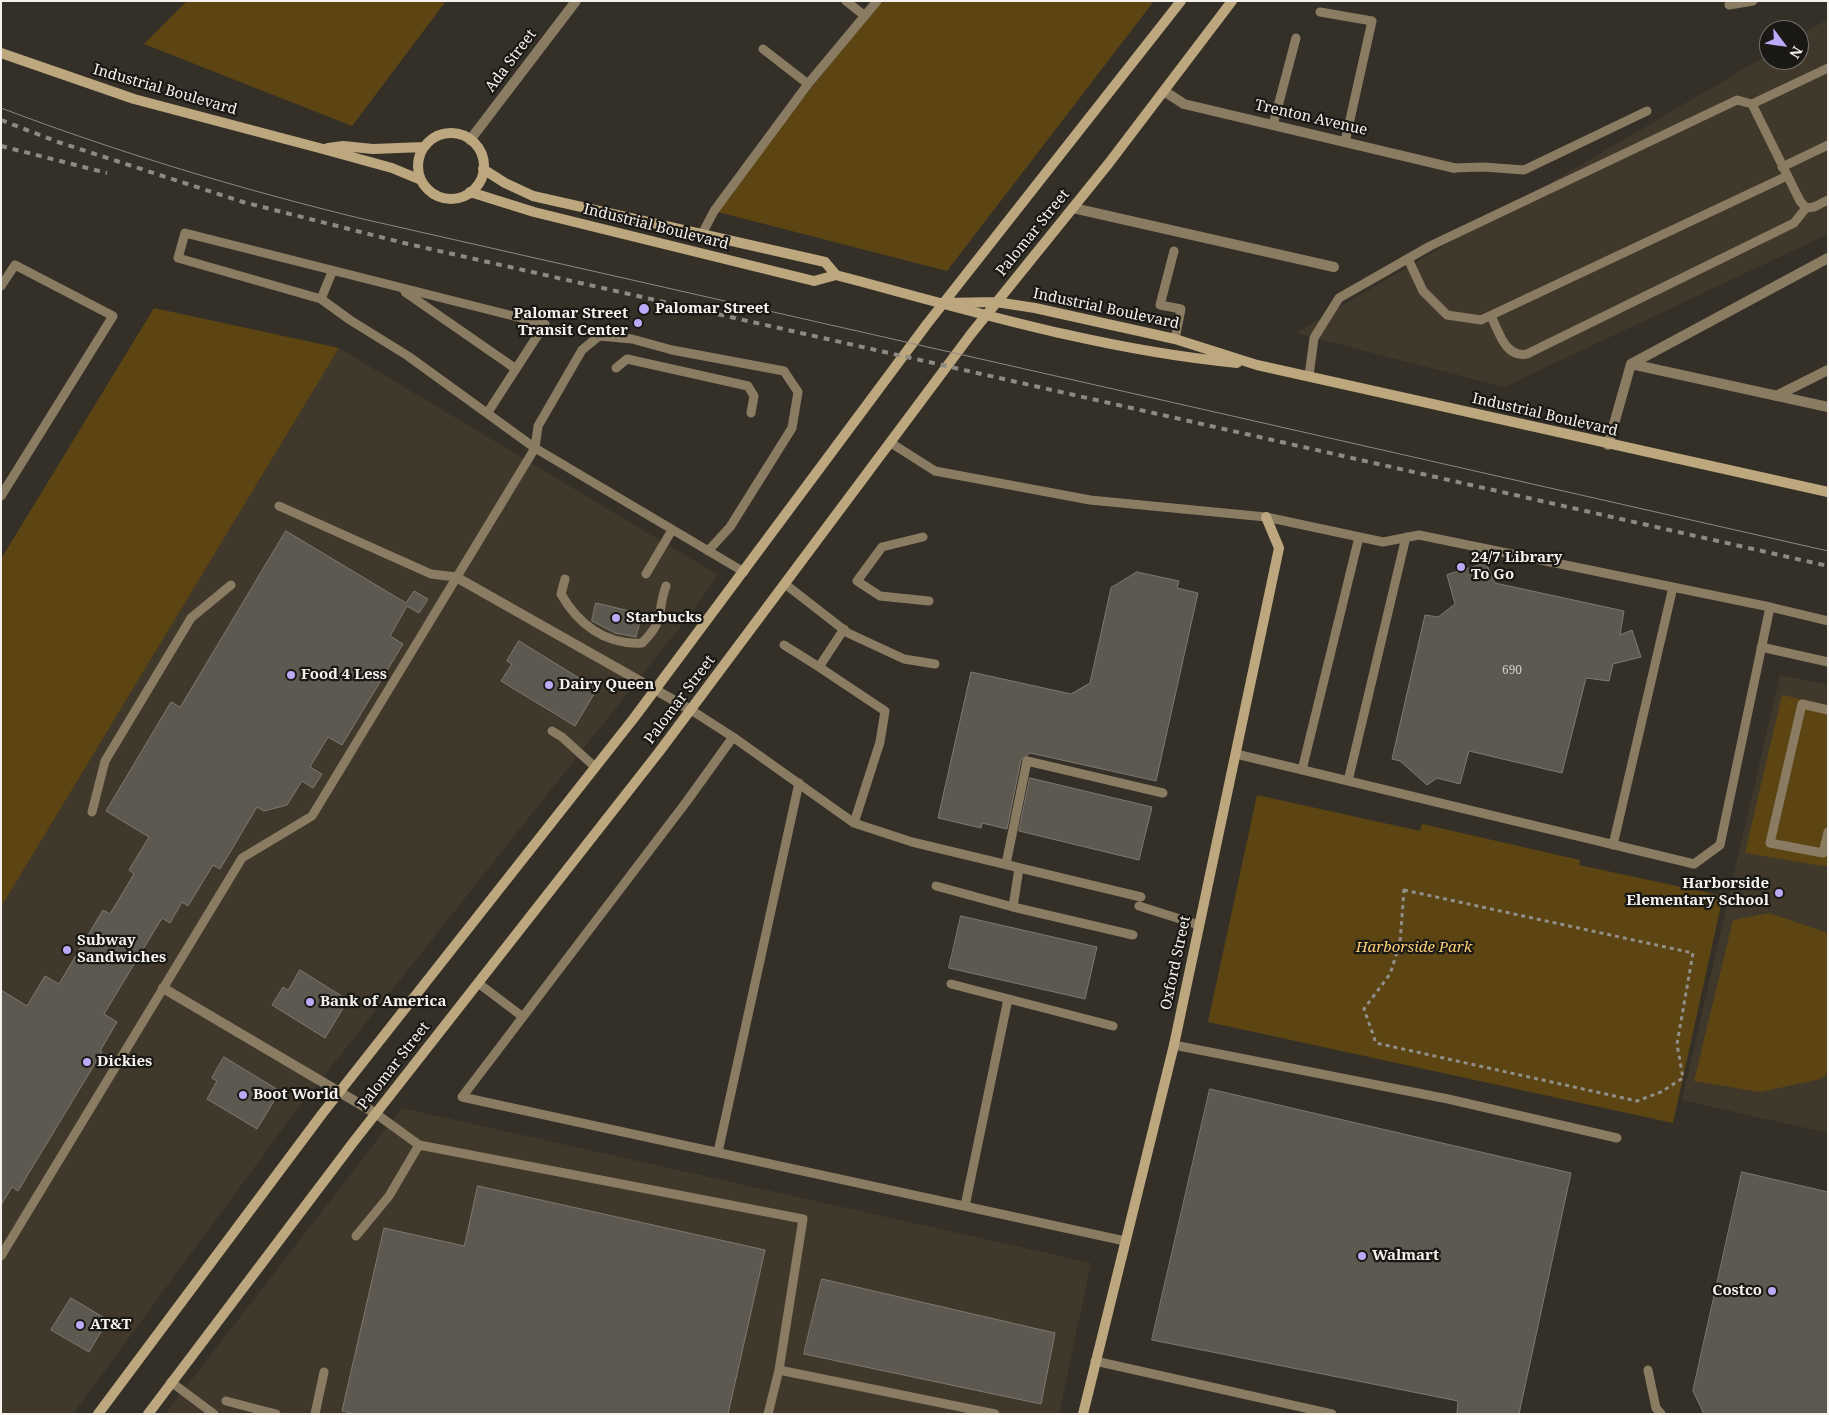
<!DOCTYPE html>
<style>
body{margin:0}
#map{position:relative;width:1829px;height:1415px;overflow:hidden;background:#343028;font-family:"Noto Serif",serif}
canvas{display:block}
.frame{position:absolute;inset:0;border:2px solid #f5f2ed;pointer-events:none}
.north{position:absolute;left:1759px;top:20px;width:50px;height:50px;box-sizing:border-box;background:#1a1814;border:1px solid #726f6b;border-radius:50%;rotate:121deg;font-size:14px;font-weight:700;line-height:20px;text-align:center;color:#f5f2ed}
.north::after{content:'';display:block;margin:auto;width:18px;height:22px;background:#baaaf7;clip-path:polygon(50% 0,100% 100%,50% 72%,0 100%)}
</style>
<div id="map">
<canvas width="1829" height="1415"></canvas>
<div class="frame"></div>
<div class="north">N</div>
</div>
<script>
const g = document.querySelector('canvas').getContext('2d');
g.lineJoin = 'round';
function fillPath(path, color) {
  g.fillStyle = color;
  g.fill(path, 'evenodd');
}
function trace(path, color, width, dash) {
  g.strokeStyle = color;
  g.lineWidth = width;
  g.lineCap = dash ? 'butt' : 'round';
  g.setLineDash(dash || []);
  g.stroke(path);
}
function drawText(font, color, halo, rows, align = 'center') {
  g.font = font + ' "Noto Serif",serif';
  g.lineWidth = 4.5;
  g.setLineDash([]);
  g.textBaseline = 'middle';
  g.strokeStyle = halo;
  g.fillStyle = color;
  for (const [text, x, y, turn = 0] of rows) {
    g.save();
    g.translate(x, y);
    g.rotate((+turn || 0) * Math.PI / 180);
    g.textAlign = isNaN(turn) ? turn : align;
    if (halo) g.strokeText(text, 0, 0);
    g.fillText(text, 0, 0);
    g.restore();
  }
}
const built = new Path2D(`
 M1828,19V234L1504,387L1296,333L1769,54V60H1799V36Z
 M339,348L718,575L688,617L292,1116L73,1414H1V907Z
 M1780,675L1828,685V1133L1682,1100Z
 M402,1108L1091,1263L1059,1414H165Z`);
const green = new Path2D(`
 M187,1H446L352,126L144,44Z
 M880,1H1154L947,271L714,211Z
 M154,308L339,348L1,907V559Z
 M1782,695L1828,705V867L1745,853Z
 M1257,795L1420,831L1422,824L1580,860L1579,865L1723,896L1673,1123L1208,1022Z
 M1769,913L1828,933V1073L1821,1079L1760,1092L1694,1081L1733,920Z`);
const building = new Path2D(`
 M286,531L406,603L414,591L428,599L419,613L407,606L390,636L403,644L342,745L328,737L310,767L322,774L313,788L302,781L287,805L264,811L257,807L220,869L213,865L188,906L182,902L170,923L162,918L104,1014L117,1022L100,1051L102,1052L18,1191L12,1187L1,1205V990L27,1006L45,976L59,984L103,910L110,914L134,874L129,870L149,837L106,811L171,702L180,707Z
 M1486,563L1495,583L1624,611L1620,635L1632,630L1641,657L1613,664L1609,681L1586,678L1562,773L1469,751L1460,784L1437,778L1427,785L1400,761L1392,759L1425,615L1438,617L1455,604L1447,575Z
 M1137,572L1179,581L1177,588L1198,593L1156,781L1030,753L1021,760L1007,829L982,823L981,828L938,818L971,672L1071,694L1090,683L1111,588Z
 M596,603L642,614L636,637L615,633L592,621Z
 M519,641L597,689L575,726L501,681L512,664L507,661Z
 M1030,778L1152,807L1139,860L1019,831Z
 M961,916L1097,947L1085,999L949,968Z
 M300,970L348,1000L325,1038L272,1005L283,987L288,990Z
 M224,1057L280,1091L257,1129L207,1099L217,1081L212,1078Z
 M1210,1089L1571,1173L1519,1414H1457L1458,1401L1152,1340Z
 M1742,1172L1828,1192V1414H1704L1693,1391Z
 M478,1186L765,1250L728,1414H356L342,1411L384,1228L464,1246Z
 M822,1279L1055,1333L1041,1404L804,1354Z
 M71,1298L108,1320L89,1352L51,1330Z`);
const path = new Path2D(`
 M1404,890L1693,953L1677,1044L1683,1078L1661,1092L1637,1101L1376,1043L1364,1009L1390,974L1400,943Z`);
const lane = new Path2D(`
 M846,1L865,16
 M1730,1L1729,5L1753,1
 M1320,12L1372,21L1345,142
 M763,49L808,84
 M1752,104L1800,201L1806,208L1814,207L1828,200
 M1273,125L1296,38
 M1782,167L1828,145
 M1454,168L1484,167L1524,170L1647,111
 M702,234L714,211L808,84L877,1
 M1174,251L1160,305L1181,309L1175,339
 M1408,259L1423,291L1447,315L1481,320L1787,176
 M1,286L15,265L113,316L1,496
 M405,292L516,369
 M321,299L332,272
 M1491,316C1499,332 1505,358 1527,354L1794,223L1806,208
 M616,368L627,359L748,386L754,396L751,413
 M1309,376L1314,338L1339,298L1430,246L1737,100L1752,104L1828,68
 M488,412L545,324L185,233L178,258L321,299L350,320L408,356L535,448L744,572
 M891,443L935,471L1090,500L1266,517L1383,542L1419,535L1770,607
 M279,506L431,574L456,577
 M923,537L882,547L857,581L880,596L929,601
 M646,574L672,530
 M565,579L561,594C578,624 605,645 642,643C666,619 656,614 666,586
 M785,584L848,633L904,659L935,664
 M784,645L819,667L844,629
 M1761,647L1828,662
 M691,710L733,737L854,823L880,742L885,711L819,667
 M1828,710L1802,704L1770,843L1823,853L1828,832
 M552,731L562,737L595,767
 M733,737L687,801L462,1097L1125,1241
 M1236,754L1694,864L1720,845L1770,607L1828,621
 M1302,770L1359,537
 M1348,781L1406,537
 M92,812L105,761L191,618L231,585
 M854,823L912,842L1141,897
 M1613,845L1673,587
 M1006,864L1027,761L1163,793
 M936,886L1013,907L1019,868
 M1139,906L1199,925
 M1013,907L1133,935
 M478,983L523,1017
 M951,984L1113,1026
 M1174,1045L1448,1099L1617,1138
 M375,1113L419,1145
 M718,1152L799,783
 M965,1206L1008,999
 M356,1236L389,1196L419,1145L803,1219L779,1370L768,1414
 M1,1256L242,858L312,816L535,448L538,426L582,350L599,336L632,339L672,350L784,371L798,392L792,428L730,527L708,551
 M1095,1361L1332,1414
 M779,1370L995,1414
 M1648,1370L1656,1408L1661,1414
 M171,1382L214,1414
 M226,1401L276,1414
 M315,1414L324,1372`);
const street = new Path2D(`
 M1164,91L1184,104L1454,168
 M470,140L576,1
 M1073,208L1334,267
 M1631,364L1828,407
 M1776,396L1828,370
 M1608,445L1631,364L1828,258
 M456,577L691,710
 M163,988L375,1113`);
const secondary = new Path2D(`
 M1,53L134,99L323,149L392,168L421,180
 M418 166a33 33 0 1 1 66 0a33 33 0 1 1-66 0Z
 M328,148L343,146L373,149L424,147
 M483,169L505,183L533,196L825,262L836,275
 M470,192L534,212L814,281L836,275C968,310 1100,350 1237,363
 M945,303L996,302L1035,308L1175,339L1257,365L1828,492
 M98,1414L322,1114L634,718L927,324L1181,1
 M148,1414L355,1140L659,752L971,334L1109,163L1232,1
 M1083,1414L1174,1045L1279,548L1266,517`);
const tram = new Path2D(`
 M1,108C120,153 240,189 363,219L1828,551`);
const rail = new Path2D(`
 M1,120L58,142L243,202L404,243L1828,566
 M1,146L107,173`);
const markers = [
 [644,309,6,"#baaaf7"],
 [638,323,5,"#baaaf7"],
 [1461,567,5,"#baaaf7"],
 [616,618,5,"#baaaf7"],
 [291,675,5,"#baaaf7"],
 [549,685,5,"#baaaf7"],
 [1779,893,5,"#baaaf7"],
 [67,950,5,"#baaaf7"],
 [310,1002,5,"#baaaf7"],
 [87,1062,5,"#baaaf7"],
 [243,1095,5,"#baaaf7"],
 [1362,1256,5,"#baaaf7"],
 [1772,1291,5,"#baaaf7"],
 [80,1325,5,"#baaaf7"]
];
const numberNames = [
 ["690",1512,671]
];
const streetNames = [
 ["Ada Street",511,61,-53],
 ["Industrial Boulevard",165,90,16],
 ["Trenton Avenue",1311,118,13],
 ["Industrial Boulevard",656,227,14],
 ["Palomar Street",1033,233,-51],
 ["Industrial Boulevard",1106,309,12],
 ["Industrial Boulevard",1545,415,13],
 ["Palomar Street",680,700,-53],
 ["Oxford Street",1176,963,-78],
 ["Palomar Street",394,1066,-52]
];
const poiNames = [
 ["Palomar Street",655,309],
 ["Palomar Street",628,314,"right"],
 ["Transit Center",628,331,"right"],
 ["24/7 Library",1471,558],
 ["To Go",1471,575],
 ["Starbucks",626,618],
 ["Food 4 Less",301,675],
 ["Dairy Queen",559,685],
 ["Harborside",1769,884,"right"],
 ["Elementary School",1769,901,"right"],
 ["Subway",77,941],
 ["Sandwiches",77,958],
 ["Bank of America",320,1002],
 ["Dickies",97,1062],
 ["Boot World",253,1095],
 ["Walmart",1372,1256],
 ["Costco",1762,1291,"right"],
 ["AT&T",90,1325]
];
const parkNames = [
 ["Harborside Park",1414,948]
];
fillPath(built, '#40392b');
fillPath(green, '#5c4513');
fillPath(building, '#5e5950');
trace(building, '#7e7970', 1);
trace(path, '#928f88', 3, [4, 4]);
trace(lane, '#8a7c63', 9);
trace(street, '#8a7c63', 10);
trace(secondary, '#bda77f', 10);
trace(tram, '#8d8983', 1);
trace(rail, '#8d8983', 4, [6, 6]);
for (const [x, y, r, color] of markers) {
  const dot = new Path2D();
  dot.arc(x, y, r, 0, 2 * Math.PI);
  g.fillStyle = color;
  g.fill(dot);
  trace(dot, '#1a1814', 2);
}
drawText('12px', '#cfccc6', null, numberNames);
drawText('15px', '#f5f2ed', '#1a1814', streetNames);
drawText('bold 15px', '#f5f2ed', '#1a1814', poiNames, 'left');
drawText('italic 15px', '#fccf76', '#1a1814', parkNames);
</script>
